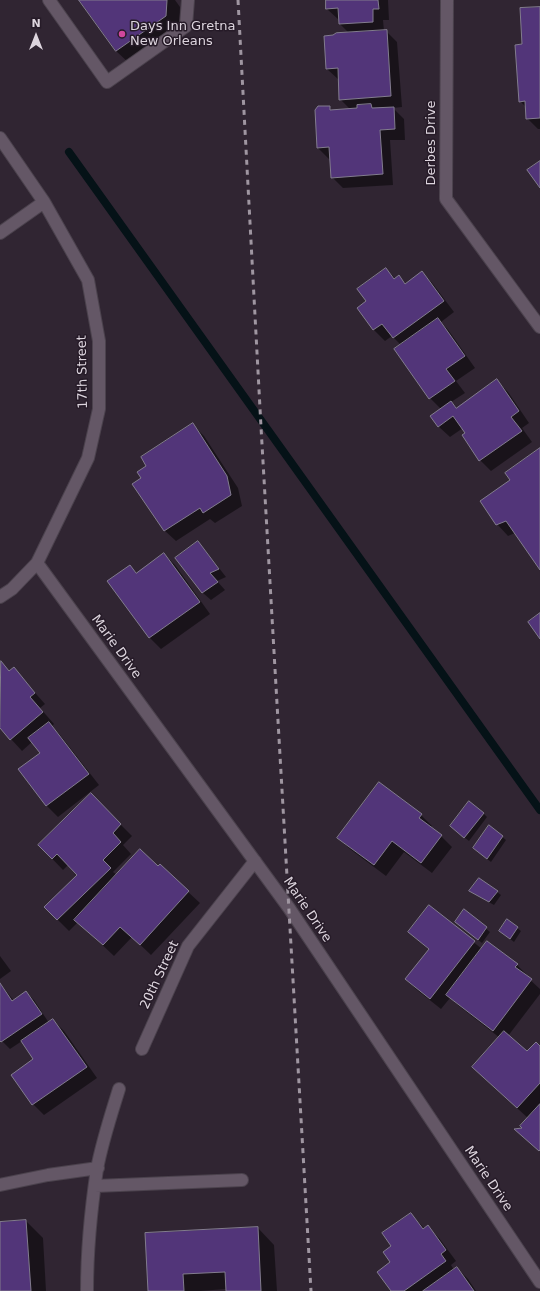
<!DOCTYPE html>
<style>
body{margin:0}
#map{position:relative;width:540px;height:1291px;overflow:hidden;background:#302532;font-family:"DejaVu Sans",sans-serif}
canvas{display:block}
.north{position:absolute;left:16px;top:16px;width:40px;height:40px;-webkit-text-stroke:3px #261b28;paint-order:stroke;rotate:0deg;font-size:11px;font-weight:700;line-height:16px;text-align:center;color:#ddd5de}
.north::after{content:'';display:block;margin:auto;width:14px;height:18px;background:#ddd5de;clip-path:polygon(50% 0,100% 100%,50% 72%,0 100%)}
</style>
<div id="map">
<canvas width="540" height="1291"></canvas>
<div class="north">N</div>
</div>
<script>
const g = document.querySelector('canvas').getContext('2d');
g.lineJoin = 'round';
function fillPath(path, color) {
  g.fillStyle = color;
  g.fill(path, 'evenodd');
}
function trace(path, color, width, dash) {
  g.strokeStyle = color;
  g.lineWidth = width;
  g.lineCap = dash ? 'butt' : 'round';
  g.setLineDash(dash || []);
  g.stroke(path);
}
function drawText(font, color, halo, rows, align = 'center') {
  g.font = font + ' "DejaVu Sans",sans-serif';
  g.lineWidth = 3;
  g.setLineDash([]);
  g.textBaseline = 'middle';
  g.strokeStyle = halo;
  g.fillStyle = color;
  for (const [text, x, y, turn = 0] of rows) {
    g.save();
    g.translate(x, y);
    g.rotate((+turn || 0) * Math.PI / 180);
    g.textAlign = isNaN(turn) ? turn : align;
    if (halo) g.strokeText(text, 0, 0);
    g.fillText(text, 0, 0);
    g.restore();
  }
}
const shadow = new Path2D(`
 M80,0H175L180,7L179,30L130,64L116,51Z
 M327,0H388L389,20H383L384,31H386L397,42L402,107L393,108L404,119L405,140H390L393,185L343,188L332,177L331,159H329L318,148L329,107L333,111L351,110L340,99L339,80L327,69L349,33L340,24L339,20L327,9Z
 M540,8V129H538L527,118L526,107L520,101L523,45Z
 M386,269L396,279L399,276L406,284L422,272L433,284L454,312L441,322L449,331L475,368L456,381L465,393L451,402L457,408L497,381L508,392L529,423L522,428L532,442L491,471L480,460L463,428L450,437L438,426L441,409L430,398L401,345L392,336L385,341L374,330L359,308L368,301Z
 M192,424L204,436L238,488L242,506L215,523L210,519L176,541L164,530L143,479L148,466Z
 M540,450V568L515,533L508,536L497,524L512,481Z
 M198,542L205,550L226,577L217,581L225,590L211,600L203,593L177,558Z
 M164,554L175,565L210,614L161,649L150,638L109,581L130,566L137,573Z
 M1,662L10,672L14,669L45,704L40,708L54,724L52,726L60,735L99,785L58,817L47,806L19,769L41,753L32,742L22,751L0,727Z
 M91,795L132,836L123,845L131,854L113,872L117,875L159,868L160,866L200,903L151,955L132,937L114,956L78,922L69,931L45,907L79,875L69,864L63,870L39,845Z
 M483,813L487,817L469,841L455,830Z
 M421,815L432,826L430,828L441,836L452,847L432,873L404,852L386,876L350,849L338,838Z
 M490,827L506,840L491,862L474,848Z
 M470,890L497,892L501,895L494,905L474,894Z
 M429,906L482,949L517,965L528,976L527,977L540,989V994L508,1036L527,1053L540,1047V1151L523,1137L529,1119L484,1078L500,1038L459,1006L450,998L441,1009L417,990L406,979L429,950L409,932Z
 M465,911L490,932L482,943L456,922Z
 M517,928L521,931L514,942L504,934Z
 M0,956L11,971L0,979Z
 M0,983L14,1001L26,992L34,1000L49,1023L53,1020L64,1031L97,1078L44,1115L33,1104L34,1059L22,1041L10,1049L0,1039Z
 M411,1214L425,1229L428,1227L439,1238L456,1261L451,1265L454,1270L457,1268L468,1279L476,1291H392L391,1263L393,1246Z
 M26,1221L43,1238L46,1291H0V1223Z
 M258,1228L274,1245L277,1291H227L226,1289L200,1291H149Z`);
const stream = new Path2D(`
 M69,152L540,810`);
const building = new Path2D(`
 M79,0H167L166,16L116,51Z
 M326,0H378L379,9H373V22L339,24L338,8L326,9Z
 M540,7V118L526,119L525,101L519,102L515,45L522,44L520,8Z
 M387,30L391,96L339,100L338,68L326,69L324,36L333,35L336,33Z
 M371,104L372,108L394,107L395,129L380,130L383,174L331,178L329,147L317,148L315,110L318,106H330V110L357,108V105Z
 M540,161V188L527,170Z
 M386,268L394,279L399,275L405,284L422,271L444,301L393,338L382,324L373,330L357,308L366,301L357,289Z
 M438,318L465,356L446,369L455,381L429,399L394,349Z
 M497,379L519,411L511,417L522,431L479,461L462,435L465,433L453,416L438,427L430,416L451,401L456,408Z
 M193,423L227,476L231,495L203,513L200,508L164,531L132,484L141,478L137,472L146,466L141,457Z
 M540,448V570L506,521L496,525L480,501L510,480L505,473Z
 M198,541L219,569L210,573L218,582L202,593L175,558Z
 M164,553L200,602L149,638L107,581L130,565L136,573Z
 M540,613V639L528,622Z
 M1,661L9,671L14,667L35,693L30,697L43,712L10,740L0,728Z
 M49,722L89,774L46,806L18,769L40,753L28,738Z
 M379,782L422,814L419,818L442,835L421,863L392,841L374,865L337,838Z
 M91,793L121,824L113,833L121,842L103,860L111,868L57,920L44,907L77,875L57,854L52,859L38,845Z
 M469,801L484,813L464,838L450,826Z
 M489,825L503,836L487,859L473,848Z
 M140,849L158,866L160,864L189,891L140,945L120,927L103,945L74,920Z
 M479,878L498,891L489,902L469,891Z
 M429,905L475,941L430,999L405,979L429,949L408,932Z
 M464,909L487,927L478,940L455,922Z
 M507,919L518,927L510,939L499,931Z
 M487,941L518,964L515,967L532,979L493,1031L446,995Z
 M0,983L12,1001L26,991L42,1014L1,1042L0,1041Z
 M53,1019L87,1067L32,1105L11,1075L33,1059L21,1041Z
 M504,1031L527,1051L536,1042L540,1046V1083L517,1108L472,1067Z
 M540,1104V1150L539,1151L514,1129L522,1128L520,1126Z
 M411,1213L423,1229L428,1225L446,1250L441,1254L446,1261L404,1291H391L377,1272L390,1262L383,1252L391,1246L382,1233Z
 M26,1220L31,1291H0V1222Z
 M258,1227L261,1291H226L225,1272L183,1274L184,1291H148L145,1233Z
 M457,1267L474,1291H423Z`);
const minor = new Path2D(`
 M49,0L107,82L186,26L188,0
 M447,0L446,199L540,327
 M0,138L44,202L88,280L99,341V409L88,458L37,563L12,589L0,597
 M0,233L44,202
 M37,563L289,908L540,1282
 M142,1049L188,946L255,861
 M0,1185L48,1175L98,1168
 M95,1186L242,1180
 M87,1291C87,1250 91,1209 97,1169C102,1142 111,1115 119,1089`);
const rail = new Path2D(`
 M238,0L261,427L311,1291`);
const markers = [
 [122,34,4,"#d1479c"]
];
const poiNames = [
 ["Days Inn Gretna",130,27],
 ["New Orleans",130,42]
];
const streetNames = [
 ["Derbes Drive",432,143,-90],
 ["17th Street",83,372,-91],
 ["Marie Drive",116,647,54],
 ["Marie Drive",307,910,56],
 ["20th Street",160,975,-65],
 ["Marie Drive",488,1179,56]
];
fillPath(shadow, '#0007');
trace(stream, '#051217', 8);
fillPath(building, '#523579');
trace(building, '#827c8e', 1);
trace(minor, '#4b424d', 14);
trace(minor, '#645766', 12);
trace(rail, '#9f96a1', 3, [5, 5]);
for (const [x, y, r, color] of markers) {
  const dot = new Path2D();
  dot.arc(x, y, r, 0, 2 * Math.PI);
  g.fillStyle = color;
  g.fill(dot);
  trace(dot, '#261b28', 1.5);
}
drawText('13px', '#ddd5de', '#261b28', poiNames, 'left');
drawText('13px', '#ddd5de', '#261b28', streetNames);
</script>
